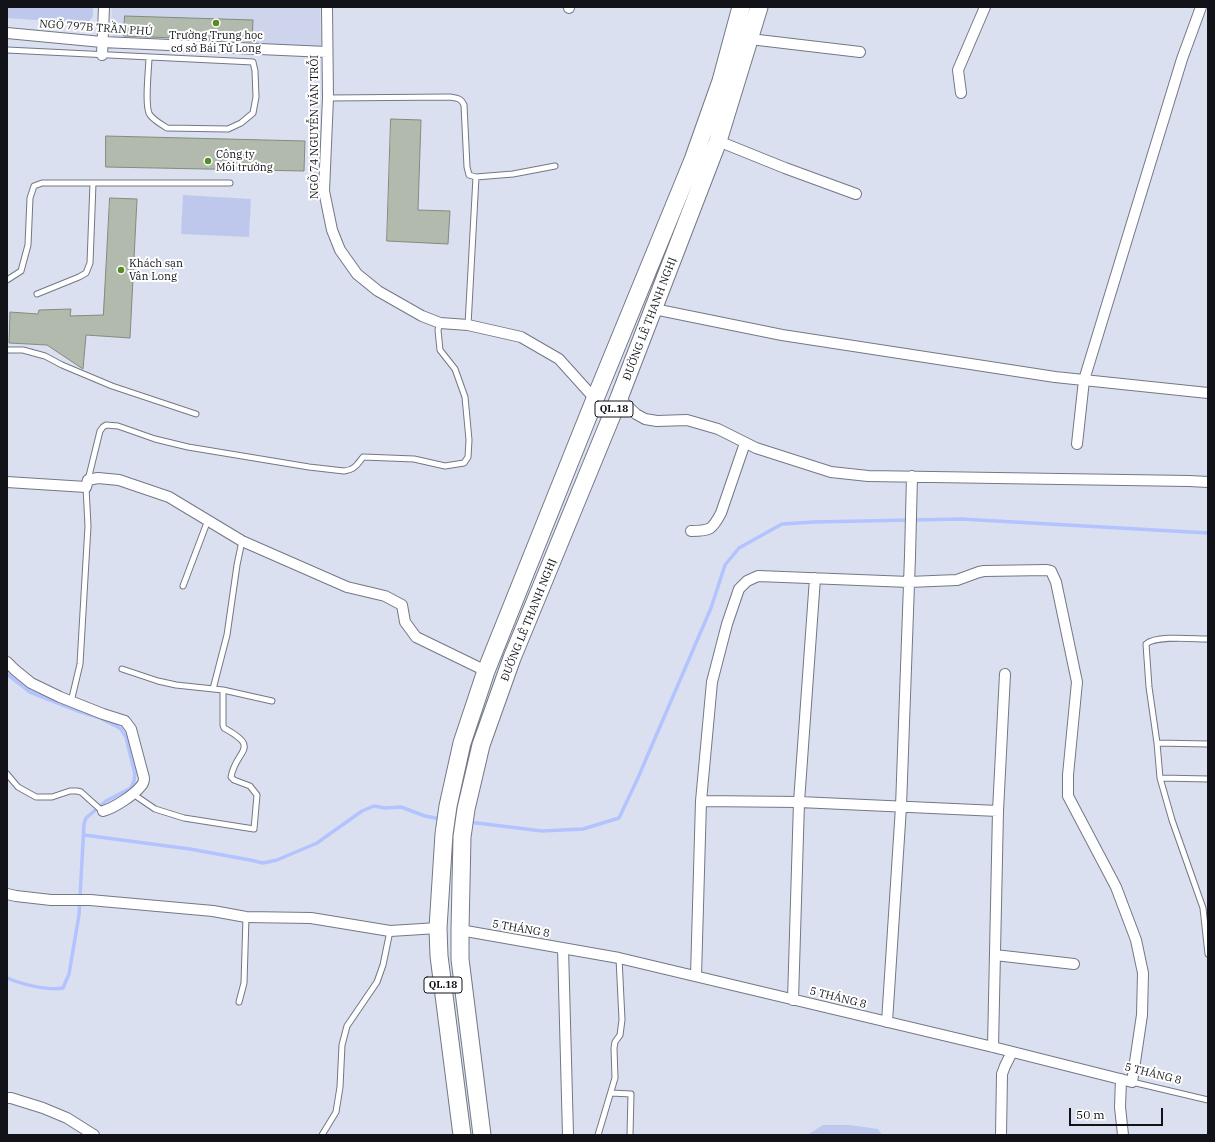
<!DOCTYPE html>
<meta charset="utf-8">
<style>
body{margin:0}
#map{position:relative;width:1215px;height:1142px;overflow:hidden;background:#dbe0f0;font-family:"IBM Plex Serif",serif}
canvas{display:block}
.frame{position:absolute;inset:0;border:8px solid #111318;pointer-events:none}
.scale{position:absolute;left:1069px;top:1108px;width:94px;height:18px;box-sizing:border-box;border:2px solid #111318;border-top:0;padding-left:5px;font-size:12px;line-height:14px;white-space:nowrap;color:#111318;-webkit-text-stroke:3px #fff;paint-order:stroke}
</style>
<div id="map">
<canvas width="1215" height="1142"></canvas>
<div class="frame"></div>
<div class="scale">50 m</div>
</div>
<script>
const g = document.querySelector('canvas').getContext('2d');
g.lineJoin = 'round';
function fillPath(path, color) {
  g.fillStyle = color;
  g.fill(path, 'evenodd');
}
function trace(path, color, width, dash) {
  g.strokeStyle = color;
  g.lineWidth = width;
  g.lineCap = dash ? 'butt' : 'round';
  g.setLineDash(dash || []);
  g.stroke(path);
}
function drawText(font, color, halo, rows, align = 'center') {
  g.font = font + ' "IBM Plex Serif",serif';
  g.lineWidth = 4;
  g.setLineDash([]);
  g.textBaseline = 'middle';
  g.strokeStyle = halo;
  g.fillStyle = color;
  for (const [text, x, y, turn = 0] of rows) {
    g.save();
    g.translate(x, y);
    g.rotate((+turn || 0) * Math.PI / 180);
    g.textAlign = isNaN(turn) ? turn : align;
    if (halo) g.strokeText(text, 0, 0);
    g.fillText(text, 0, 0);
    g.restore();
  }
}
const built = new Path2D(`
 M112,7H320L321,45L317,47L111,39Z`);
const green = new Path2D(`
 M7,7H93V16L89,22L81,23L7,18Z
 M183,195L251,199L249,237L181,234Z
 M823,1125H849L878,1129L882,1135H807Z`);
const stream = new Path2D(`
 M7,674L30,692L78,711L100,718L116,726L121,729L126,737L135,774L134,781L131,788L106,801L86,818L84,824L79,915L69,974L63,988C48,991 21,984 7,978
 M469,822L542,831L583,829L619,818L637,780L711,608L725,565L739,548L782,524L814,522L961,519L1208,533
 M84,835L190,849L250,860L263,863L277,860L317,843L362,811L374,806L385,808L401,807L425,816L441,819`);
const building = new Path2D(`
 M125,16L253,20L252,41L124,36Z
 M391,119L421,120L418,210L450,211L448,244L387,241Z
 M106,136L305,141L304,171L106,167Z
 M110,198L137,199L130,338L86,335L83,369L47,345L9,343L10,312L38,314L39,310L71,309L70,316L103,315Z`);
const service = new Path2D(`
 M7,50L253,62L255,71L256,97L253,113L241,123L228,129L167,128C162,125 154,120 150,115C144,107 149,68 149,57
 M328,98L450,97C457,98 461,98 464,105L467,167L469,175L476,177L513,174L555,166
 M7,280L21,271L28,245L30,198L34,186L42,183H230
 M37,294L79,277L86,273L90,263L93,183
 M468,325L476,177
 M7,350H23L45,356L62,365L112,386L196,414
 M88,480L100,431L103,427L106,425L118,426L155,439L188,447L309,467L344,471C354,470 357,465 363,457L414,459L445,466L464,463L468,457L469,440L465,397L455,369L440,350L438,330L440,323
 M183,586L208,520
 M1208,639C1194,639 1156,635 1146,644L1149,687L1157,743L1160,778L1172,820L1203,908L1208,954
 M122,669L158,681L176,685L223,690L272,701
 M213,689L227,635L237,565L242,541
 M71,702L80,664L88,526L86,487
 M1157,743L1208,744
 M7,774L18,787L36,797H52L70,791H77L81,792L101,810L103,811
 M1160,778L1208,779
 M133,794L155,809L184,818L254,829L257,795L250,786L234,780L231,777C236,749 262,749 224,728L223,725V690
 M239,1002L244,983L246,917
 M1132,1082L1208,1100
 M611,1093L631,1094L630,1135
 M322,1135L336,1112L340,1087L342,1045L347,1026L377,982L383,965L390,931
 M598,1135L615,1078L614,1048L615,1042L620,1035L622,1020L619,958`);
const minor = new Path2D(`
 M327,7L328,98L324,191L332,230L340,250L357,274L378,291L422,316L440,323L468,325L521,337L559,359L595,399
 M569,8V7
 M7,33L102,42L327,52
 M750,39L860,52
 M102,55L104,7
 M961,93L958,70L985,7
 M718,141L785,168L856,194
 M654,309L782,335L1055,377L1208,393
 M619,398L636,414L645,419L657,421L687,420L718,429L756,448L831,472L868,476L1189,481L1208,482
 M1077,444L1084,380L1182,59L1201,7
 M7,482L86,487L88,480L98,478L119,480L169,497L242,541L347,587L385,596L402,605L405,622L416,637L486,671
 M691,531C710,531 712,530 721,513L745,443
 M7,662L15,670L31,683L60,697L103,714L125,721L131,729L144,778C144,781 143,784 141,786C134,795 114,808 103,811
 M701,801L799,802L998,811
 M7,894L16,896L51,900H90L213,911L246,917L311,918L390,931L438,928
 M460,930L619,958L993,1047L1132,1082L1142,1015L1143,973L1136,940L1116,887L1068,796V775L1077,682L1056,582L1051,571L1047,570L984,571L979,572L957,580L909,582L758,576L747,581L739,589L727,624L712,682L701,801L696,976
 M563,948L568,1135
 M995,955L1074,964
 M793,1000L799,802L815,578
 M887,1022L901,807L910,556L912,476
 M993,1047L998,811L1005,674
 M1121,1079L1120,1107L1123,1135
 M7,1098H11L43,1108L67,1118L94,1135
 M1001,1135L1002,1074L1005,1066L1012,1052`);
const trunk = new Path2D(`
 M462,1135L439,956L438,928L444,834L448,806L462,743L486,671L595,399L693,160L721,81L741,7
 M482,1135L460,959V930L462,837L466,809L481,745L512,658L619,398L718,141L759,7`);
const markers = [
 [216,23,4,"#568c26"],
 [208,161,4,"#568c26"],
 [121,270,4,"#568c26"]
];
const shields = [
 [614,409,38],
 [443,985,38]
];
const shieldNames = [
 ["QL.18",614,409],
 ["QL.18",443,985]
];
const streetNames = [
 ["NGÕ 797B TRẦN PHÚ",96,28,4],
 ["NGÕ 74 NGUYỄN VĂN TRỖI",315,127,-90],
 ["ĐƯỜNG LÊ THANH NGHỊ",650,319,-69],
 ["ĐƯỜNG LÊ THANH NGHỊ",529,620,-68],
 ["5 THÁNG 8",521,929,10],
 ["5 THÁNG 8",838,998,14],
 ["5 THÁNG 8",1153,1074,14]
];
const poiNames = [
 ["Trường Trung học",216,36,"center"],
 ["cơ sở Bái Tử Long",216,49,"center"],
 ["Công ty",216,155],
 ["Môi trường",216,168],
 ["Khách sạn",129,264],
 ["Vân Long",129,277]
];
fillPath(built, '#cdd4eb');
fillPath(green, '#bdc8ec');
trace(stream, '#b3c3fe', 3.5);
fillPath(building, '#b1baac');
trace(building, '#838b7d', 1);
trace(service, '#737886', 7);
trace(minor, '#737886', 12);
trace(trunk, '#737886', 19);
trace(service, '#fff', 5);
trace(minor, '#fff', 10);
trace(trunk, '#fff', 17);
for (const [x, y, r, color] of markers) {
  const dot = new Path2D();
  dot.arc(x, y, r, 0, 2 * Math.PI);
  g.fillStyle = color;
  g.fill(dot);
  trace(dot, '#fff', 1.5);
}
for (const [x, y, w] of shields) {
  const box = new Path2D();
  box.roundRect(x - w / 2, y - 8, w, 16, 3);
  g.fillStyle = '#fff';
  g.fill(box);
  trace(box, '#111318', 1);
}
drawText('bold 10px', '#111318', null, shieldNames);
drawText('11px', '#111318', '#fff', streetNames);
drawText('11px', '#111318', '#fff', poiNames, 'left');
</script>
